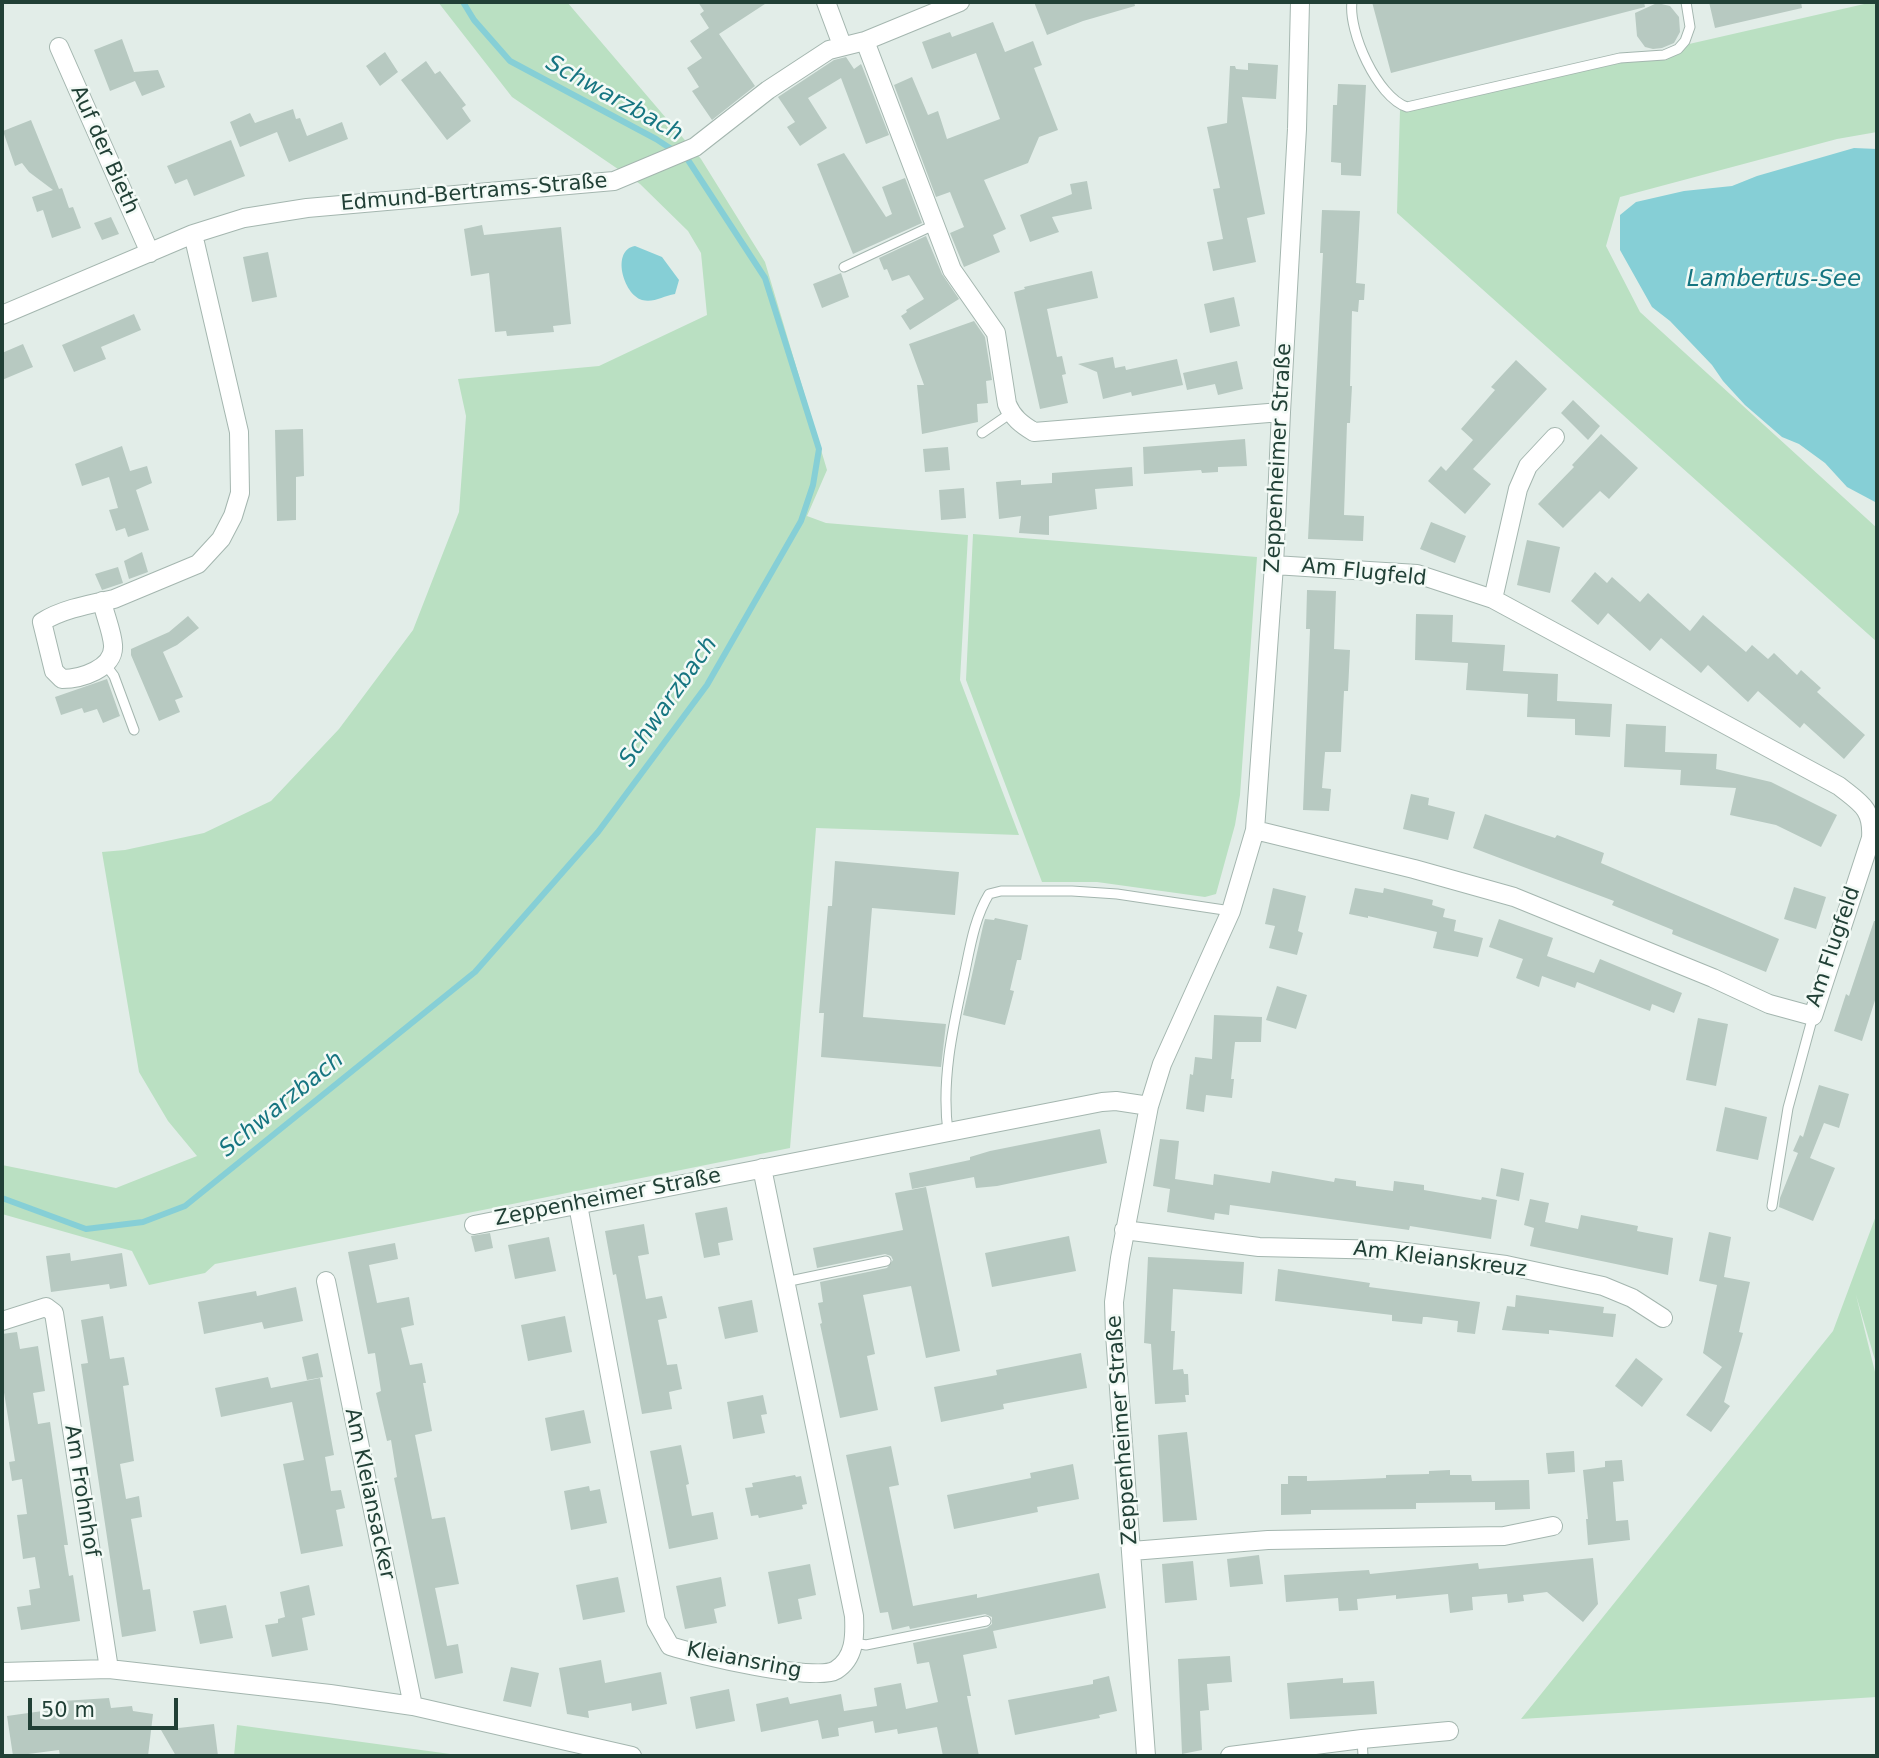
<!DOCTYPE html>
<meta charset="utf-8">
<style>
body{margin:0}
#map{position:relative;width:1879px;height:1758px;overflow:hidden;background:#e2ede8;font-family:"DejaVu Sans",sans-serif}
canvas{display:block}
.frame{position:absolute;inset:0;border:4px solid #214036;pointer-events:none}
.scale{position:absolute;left:28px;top:1698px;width:150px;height:32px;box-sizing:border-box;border:4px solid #214036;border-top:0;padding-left:9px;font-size:21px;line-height:24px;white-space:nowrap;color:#214036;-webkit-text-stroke:5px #f3faf6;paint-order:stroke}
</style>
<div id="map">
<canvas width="1879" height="1758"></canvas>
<div class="frame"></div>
<div class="scale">50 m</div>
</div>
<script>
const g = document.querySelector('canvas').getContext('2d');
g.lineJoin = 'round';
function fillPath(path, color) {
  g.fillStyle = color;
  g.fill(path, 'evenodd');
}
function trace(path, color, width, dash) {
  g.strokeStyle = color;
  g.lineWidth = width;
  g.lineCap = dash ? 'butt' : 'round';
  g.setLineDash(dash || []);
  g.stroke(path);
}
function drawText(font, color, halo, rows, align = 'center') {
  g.font = font + ' "DejaVu Sans",sans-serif';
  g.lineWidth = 5;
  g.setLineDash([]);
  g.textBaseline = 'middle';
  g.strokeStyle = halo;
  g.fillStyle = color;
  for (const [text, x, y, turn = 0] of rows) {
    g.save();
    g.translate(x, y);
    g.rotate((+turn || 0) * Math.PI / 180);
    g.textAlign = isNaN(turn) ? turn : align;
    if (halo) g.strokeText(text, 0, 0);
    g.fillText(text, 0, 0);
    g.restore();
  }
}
const green = new Path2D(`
 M438,2H567L701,159L765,262L827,470L807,516L826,523L968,535L960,680L1019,835L816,828L790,1148L215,1264L205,1273L149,1285L132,1251L2,1214V1165L116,1188L197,1156L168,1121L139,1072L102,852L125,850L204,833L271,801L339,729L413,630L459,512L466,416L458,379L599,366L707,315L701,253L688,231L640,184L512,97Z
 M1873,2H1877V132L1837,139L1620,197L1606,246L1640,312L1877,528V642L1397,213L1400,110Z
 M973,534L1257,557L1240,795L1235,825L1216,894L1205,897L1097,882H1042L966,680Z
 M1877,1213V1367L1856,1295L1877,1380V1697L1521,1719L1833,1331Z
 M237,1725L465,1756H234Z`);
const water = new Path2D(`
 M1854,148L1877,149V503L1847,487L1825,463L1799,444L1782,437L1745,405L1723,381L1712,365L1670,321L1652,307L1620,250V215L1636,202L1684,191L1732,186L1757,176Z
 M635,246L662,257L679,280L675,294C663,296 654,303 642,300C623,294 611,250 635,246Z`);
const stream = new Path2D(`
 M2,1198L86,1229L143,1222L185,1206L475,972L598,832L707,685L801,521L813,485L819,449L765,278L688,160L656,139L510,61L474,20L463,2`);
const building = new Path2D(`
 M698,2H768L719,34L755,86L712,120L692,91L699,87L687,68L702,58L690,41L709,28L700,14L704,11Z
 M1034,2H1134L1135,6L1083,21L1047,35Z
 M1372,2H1644L1645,7L1391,73Z
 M1709,2H1801L1802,8L1715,28Z
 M1657,3L1670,6L1679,17L1680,32L1674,43L1662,48L1653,49L1645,47L1637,36L1635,13Z
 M993,22L1005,52L1033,41L1042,65L1034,68L1058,130L1039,137L1028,163L984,180L1006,229L993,235L1000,252L964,267L950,233L964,227L950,192L936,197L894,85L912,77L928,115L938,111L947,139L1000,119L976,53L932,69L922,42L950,32L952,37Z
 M122,39L134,72L158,70L165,87L142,96L135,81L110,91L94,50Z
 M385,52L398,72L380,86L366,66Z
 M846,57L854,69L861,64L862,66L889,135L866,144L841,78L808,98L827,128L800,146L787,127L795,122L778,97L834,60Z
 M426,61L435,74L440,71L466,105L462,108L471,121L447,140L401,80Z
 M1248,63L1278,65L1276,99L1242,97L1265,214L1247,218L1256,262L1213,271L1207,242L1223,239L1213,189L1220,188L1207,127L1227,123L1230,66H1235L1236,69L1248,70Z
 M1338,84L1366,85L1361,176L1341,175V163L1331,162L1333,105H1337Z
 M293,109L296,119L300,118L307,136L342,122L348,139L289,162L277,132L240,147L230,122L250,113L255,123Z
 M31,120L59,189L62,188L69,208L73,207L81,228L52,238L43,210L37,212L32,197L53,190L29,172L22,163L15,166L3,131Z
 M231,140L245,176L194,196L187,179L175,184L167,166Z
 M844,153L886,217L892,214L882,187L905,178L922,223L853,254L817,164Z
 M1087,181L1092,209L1052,217L1059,232L1030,242L1020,215L1072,194L1070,184Z
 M1322,210L1360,211L1356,283L1365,284L1364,300H1359L1358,312L1352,311L1350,386H1352L1350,423H1347L1344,515L1364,516L1363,541L1308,539L1323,253H1320Z
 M111,217L119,234L102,240L94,223Z
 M482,225L484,235L561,227L571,324L553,326L554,332L507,336L506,331L495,332L489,273L471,276L464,229Z
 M926,236L942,274L959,299L910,330L901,316L907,312L906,310L924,299L909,275L892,281L887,269L884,270L879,258Z
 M268,252L277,297L252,302L243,257Z
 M1092,271L1098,298L1047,309L1057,357L1062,356L1066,374L1062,375L1068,403L1040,409L1014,292L1025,289L1024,287Z
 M841,273L849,297L822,308L813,284Z
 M1234,297L1240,326L1210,333L1204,304Z
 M134,314L141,330L101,347L106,359L74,372L62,345Z
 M974,321L985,337L992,380L986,381L988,403L977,404L978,422L922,434L917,385H924L909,344Z
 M23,344L33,367L2,380V353Z
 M1113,357L1115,368L1125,366L1126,370L1177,359L1183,385L1132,396L1131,392L1103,399L1097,372L1078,364Z
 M1516,360L1547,389L1473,469L1491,484L1465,514L1428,481L1441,466L1446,471L1473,440L1461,429L1495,390L1491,387Z
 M1237,361L1243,389L1218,395L1215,384L1187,390L1183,373Z
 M1573,400L1600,426L1588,440L1561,413Z
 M303,429L304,476L296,477V520L277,521L275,430Z
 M1601,434L1638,468L1609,499L1600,491L1563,528L1538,504L1574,467L1572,465Z
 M1245,439L1247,466L1218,467V472L1202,473L1201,470L1144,474L1143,447Z
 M122,446L130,471L147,466L152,483L136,490L149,530L128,537L125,528L116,531L109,510L118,508L109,477L82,486L75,464Z
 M948,447L950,470L925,472L923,449Z
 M1132,467L1133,486L1095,489L1097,509L1049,516V535L1019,533L1021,516L999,519L996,482L1021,480V485L1052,483V473Z
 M964,488L966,518L941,520L939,490Z
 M1431,522L1466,536L1455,563L1420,549Z
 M1527,540L1560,547L1550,593L1517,585Z
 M142,552L148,572L129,579L124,561Z
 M118,567L123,583L102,590L95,574Z
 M1595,572L1607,583L1612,577L1640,602L1648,593L1690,631L1703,615L1746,652L1752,645L1768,659L1774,653L1797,675L1801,670L1821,688L1817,692L1865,735L1844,759L1804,723L1800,728L1758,691L1748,702L1708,665L1701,673L1661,638L1650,651L1608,613L1598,625L1571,601Z
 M1307,590L1336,591L1334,649L1350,650L1348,691H1344L1341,752H1325L1322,788L1331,789L1329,811L1303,810L1310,629H1306Z
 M1416,614L1453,615L1452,642L1505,645L1503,671L1558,674L1557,701L1612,704L1610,737L1575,735V719L1527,717L1528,694L1466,690L1468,663L1415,660Z
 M188,616L199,628L177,645L163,652L183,697L175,700L180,712L159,721L131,655V649L169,632Z
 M107,679L120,716L103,723L97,709L84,713L82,708L61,715L55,697Z
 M1626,724L1666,726L1665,752L1717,754L1716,769L1771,782L1837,815L1821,847L1776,825L1730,815L1736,788L1680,785L1681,770L1624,767Z
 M1411,794L1429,798L1428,805L1455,812L1448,840L1403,829Z
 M1485,814L1555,838L1557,835L1604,853L1601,863L1779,939L1766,972L1672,934L1673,930L1612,905L1614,901L1473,848Z
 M835,861L959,872L955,915L872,908L863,1017L946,1024L941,1067L821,1057L824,1013H819L828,906H832Z
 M1794,887L1826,897L1816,929L1784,919Z
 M1273,888L1306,896L1298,931L1303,933L1297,955L1269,948L1275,926L1265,924Z
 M1355,888L1383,893L1384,888L1433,900L1432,905L1445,909L1443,917L1456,920L1454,931L1483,938L1478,957L1433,948L1437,932L1368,916V918L1349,914Z
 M995,918L1028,925L1021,960H1017L1010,990L1014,991L1005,1025L963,1015L983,926L985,919L994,920Z
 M1499,919L1553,938L1547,956L1594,973L1600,959L1682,993L1674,1013L1652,1004L1650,1011L1577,982L1575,988L1542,976L1539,987L1516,978L1523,959L1489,947Z
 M1874,921H1877V994L1862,1041L1834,1031L1846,994L1849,996Z
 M1277,986L1307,995L1296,1029L1266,1020Z
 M1214,1015L1262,1017L1261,1042H1235L1231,1079H1234L1232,1098L1206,1095L1204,1112L1186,1109L1190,1074L1193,1075L1195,1057L1212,1059Z
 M1698,1018L1728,1024L1716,1086L1686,1080Z
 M1819,1085L1849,1094L1839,1128L1824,1123L1810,1158L1835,1168L1813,1221L1779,1207L1780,1198L1798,1153L1793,1151L1800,1135L1803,1137Z
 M1725,1107L1767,1117L1758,1160L1716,1151Z
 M1100,1129L1107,1163L997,1186L976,1188L974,1177L912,1189L909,1173L970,1160V1157L990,1151Z
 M1160,1139L1179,1141L1175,1179L1213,1185L1214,1174L1270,1183L1272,1171L1334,1182L1335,1178L1356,1181V1186L1393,1191L1394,1181L1424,1185V1190L1481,1200L1482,1197L1497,1200L1491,1239L1410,1226L1409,1230L1230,1205L1229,1215L1215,1213L1214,1220L1167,1212L1170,1189L1153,1186Z
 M1501,1168L1524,1173L1519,1201L1496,1196Z
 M926,1187L960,1351L926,1358L911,1286L863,1295L875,1354L867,1356L878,1410L840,1418L820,1324L822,1323L818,1303L823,1302L820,1282L887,1268L893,1260L891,1256L885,1254L817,1268L813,1248L903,1230L895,1193Z
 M1530,1199L1549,1203L1545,1222L1578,1229L1581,1215L1638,1226L1637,1231L1673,1238L1668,1275L1530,1246L1534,1228L1524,1225Z
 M727,1207L733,1240L718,1243L720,1255L704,1258L695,1213Z
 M644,1224L649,1254L638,1256L646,1299L662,1296L667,1318L658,1320L667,1365L677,1364L682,1389L669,1392L672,1409L642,1414L616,1274L613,1275L605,1231Z
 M1709,1232L1731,1237L1724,1277L1750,1282L1739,1332L1743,1333L1724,1402L1730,1406L1711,1432L1686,1415L1722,1367L1703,1353L1717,1285L1699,1281Z
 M490,1233L493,1248L475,1252L471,1236Z
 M1069,1236L1076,1271L992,1287L985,1253Z
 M549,1237L556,1271L515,1279L508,1245Z
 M395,1243L398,1259L369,1265L377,1303L409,1297L414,1325L401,1328L410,1365L422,1363L426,1383H423L432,1431L415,1435L432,1519L445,1517L459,1584L435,1588L447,1646L458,1644L463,1673L435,1679L394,1478L397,1477L391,1440L387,1441L376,1393L381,1391L375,1353L368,1354L348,1252Z
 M70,1253L71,1261L122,1253L127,1286L110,1289L109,1284L51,1292L46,1256Z
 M1148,1257L1244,1262L1242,1294L1173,1289L1171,1331H1175L1173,1370L1183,1369L1184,1374H1188L1189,1395H1185L1186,1402L1155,1404L1151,1344L1144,1343Z
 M1278,1269L1370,1283L1369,1287L1480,1302L1475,1334L1457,1332L1458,1321L1427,1317H1423L1422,1324L1392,1321V1315L1275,1301Z
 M296,1287L303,1321L264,1329L262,1322L204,1334L198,1302L256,1291L257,1296Z
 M1516,1295L1604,1307L1603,1313L1616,1314L1613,1337L1549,1330V1334L1502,1330L1507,1306L1515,1307Z
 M752,1300L758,1332L725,1339L718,1307Z
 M103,1316L110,1359L124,1357L129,1385L123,1386L134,1461L120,1464L126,1499L139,1496L142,1517L131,1519L143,1590L150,1589L156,1631L122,1637L81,1364L88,1363L81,1320Z
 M565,1316L572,1352L528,1361L521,1325Z
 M17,1332L20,1349L38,1346L45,1391L33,1393L38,1424L50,1422L68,1545H64L69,1576L73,1575L80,1621L21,1630L17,1607L31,1605L29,1590L40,1588L35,1557L23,1559L17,1515L27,1514L22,1479L12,1481L9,1462L15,1461L2,1380V1334Z
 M318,1353L323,1377L307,1380L302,1357Z
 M1081,1353L1087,1388L1003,1404L1004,1409L941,1422L934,1387L997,1375L996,1370Z
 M1636,1358L1663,1379L1642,1407L1615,1386Z
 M268,1377L271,1388L320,1378L334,1455L325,1457L331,1491L341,1490L345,1508L336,1510L343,1546L301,1554L283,1464L304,1460L292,1402L221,1417L215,1388Z
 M763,1395L767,1414L761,1415L765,1433L733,1439L727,1402Z
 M584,1410L591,1443L551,1451L545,1418Z
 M1187,1432L1197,1520L1163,1522L1158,1435Z
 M681,1445L689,1484L686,1485L692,1516L713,1512L718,1539L669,1549L650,1451Z
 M891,1446L899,1485L889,1487L913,1606L977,1594V1598L1099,1573L1106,1608L993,1631L997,1648L963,1655L971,1696H967L979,1756H943L937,1727L898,1734L897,1729L875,1733L873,1721L838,1728L839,1736L822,1739L818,1720L761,1732L756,1704L788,1697L790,1704L841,1694L844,1711L877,1706L874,1688L901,1683L906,1709L938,1702L929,1662L917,1664L913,1643L987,1628L992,1624V1617L985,1614L910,1629L909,1626L892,1630L888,1612L880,1613L846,1455Z
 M1574,1451L1575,1472L1548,1474L1546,1453Z
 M1622,1460L1624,1481L1613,1482L1616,1521L1628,1520L1630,1540L1588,1545L1586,1519H1588L1583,1470L1605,1467V1461Z
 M1073,1464L1079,1499L1037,1507L1038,1512L954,1529L947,1495L1031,1478L1030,1473Z
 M1450,1470V1475H1471L1472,1481L1529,1480L1530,1509L1495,1510V1502L1416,1503V1509L1311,1510V1514L1281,1515V1484H1288V1476H1307V1481L1341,1480L1386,1478V1475L1429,1474V1471Z
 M795,1475L796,1477L801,1476L807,1504L802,1505L803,1509L759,1518L758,1515L751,1516L745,1488L753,1487L752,1483Z
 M589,1486L590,1491L600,1489L607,1523L571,1530L564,1491Z
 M1259,1555L1263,1584L1230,1587L1227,1559Z
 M1593,1558L1598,1604L1583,1622L1547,1592L1523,1595L1524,1601L1508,1603L1507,1594L1472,1597L1473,1610L1450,1613L1448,1594L1396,1599V1595L1357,1599L1358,1610L1339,1611L1338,1598L1286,1602L1284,1575L1369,1570L1370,1574L1478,1563L1479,1569Z
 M1193,1561L1197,1600L1165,1603L1162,1564Z
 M810,1564L816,1595L798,1599L802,1619L778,1624L768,1572Z
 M618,1577L625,1612L583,1620L576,1585Z
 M721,1577L726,1606L714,1609L717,1623L685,1629L676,1586Z
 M309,1585L315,1615L302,1618L308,1650L272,1657L265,1625L278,1623V1619L285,1617L280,1592Z
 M226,1605L233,1638L200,1644L193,1611Z
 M1230,1656L1232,1682L1207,1684L1209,1710L1200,1711L1202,1750L1182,1754L1178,1659Z
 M601,1660L605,1683L661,1672L667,1704L632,1711L631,1703L588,1711L589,1718L567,1714L559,1668Z
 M511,1667L539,1673L531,1707L503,1701Z
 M1109,1676L1117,1711L1099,1715L1100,1718L1015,1735L1008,1700L1093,1684V1680Z
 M1343,1678V1683L1374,1681L1377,1714L1290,1719L1287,1683Z
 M729,1689L735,1721L696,1729L690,1697Z
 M109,1698L111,1708L132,1706L133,1711L153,1714L148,1756H60L59,1750L13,1756L7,1716L64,1708L63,1701Z
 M214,1724L218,1756H176L161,1730Z`);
const lane = new Path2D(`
 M1352,2C1348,31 1377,97 1407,107L1620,58L1664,55L1678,49L1685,41L1690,27L1686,2
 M844,267L934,225
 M982,433L1011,413
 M105,664L114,676L134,730
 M948,1132C941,1080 953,1027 964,976C970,948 974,919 989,894L1001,891H1072L1117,894L1231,911
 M1772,1206L1788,1108L1813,1016
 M785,1282L886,1261
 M855,1643L866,1645L986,1621
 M1362,1739L1363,1756`);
const street = new Path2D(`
 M826,2L842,45
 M865,41L952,270L996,333L1007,404C1013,418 1021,424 1034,432L1281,412
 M59,47L150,253
 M2,315L193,234L244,218L307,208L614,181L695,147L768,90L829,50L865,41L960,2
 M1493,599L1518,489L1528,466L1555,437
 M102,601C105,616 112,631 113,645C115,669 80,679 62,679L54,671L42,622C62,609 91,604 114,599L198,564L221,539L233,516L240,493L239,432L193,234
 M1255,830L1414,869L1514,897L1713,978L1769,1004L1813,1016L1871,838C1873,808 1860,803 1839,786L1493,599L1417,574L1274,565
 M578,1205L656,1621L670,1646C695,1654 816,1683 836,1670C855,1658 855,1636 854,1616L762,1168
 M474,1225L1102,1102L1116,1101L1149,1106
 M1124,1230L1259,1247L1389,1250L1506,1265L1603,1286L1632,1298L1663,1318
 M326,1281L413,1706
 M2,1321L46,1307L54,1313L109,1669
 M1132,1551L1268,1540L1504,1536L1553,1526
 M2,1672L109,1669L330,1694L413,1706L632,1756
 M1146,1756L1115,1334L1114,1302L1120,1258L1149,1106L1162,1064L1231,911L1255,830L1274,565L1281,412L1297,129L1300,2
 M1230,1756L1362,1739L1449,1731`);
const streetNames = [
 ["Auf der Bieth",104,150,66],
 ["Edmund-Bertrams-Straße",474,193,-5],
 ["Zeppenheimer Straße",1279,458,-87],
 ["Am Flugfeld",1364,573,6],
 ["Am Flugfeld",1834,947,-71],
 ["Zeppenheimer Straße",608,1198,-11],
 ["Am Kleianskreuz",1440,1260,7],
 ["Zeppenheimer Straße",1123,1430,-94],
 ["Am Frohnhof",81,1491,81],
 ["Am Kleiansacker",369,1494,78],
 ["Kleiansring",744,1661,11]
];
const waterNames = [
 ["Schwarzbach",614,99,29],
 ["Lambertus-See",1774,280],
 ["Schwarzbach",669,702,-55],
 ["Schwarzbach",282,1105,-39]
];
fillPath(green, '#bae0c2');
fillPath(water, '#86cfd6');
trace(stream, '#86cfd6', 6);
fillPath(building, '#b7c9c1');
trace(lane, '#a4b6af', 11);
trace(street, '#a4b6af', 20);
trace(lane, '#fff', 9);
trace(street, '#fff', 18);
drawText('21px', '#214036', '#f3faf6', streetNames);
drawText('italic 23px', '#167581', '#f3faf6', waterNames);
</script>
